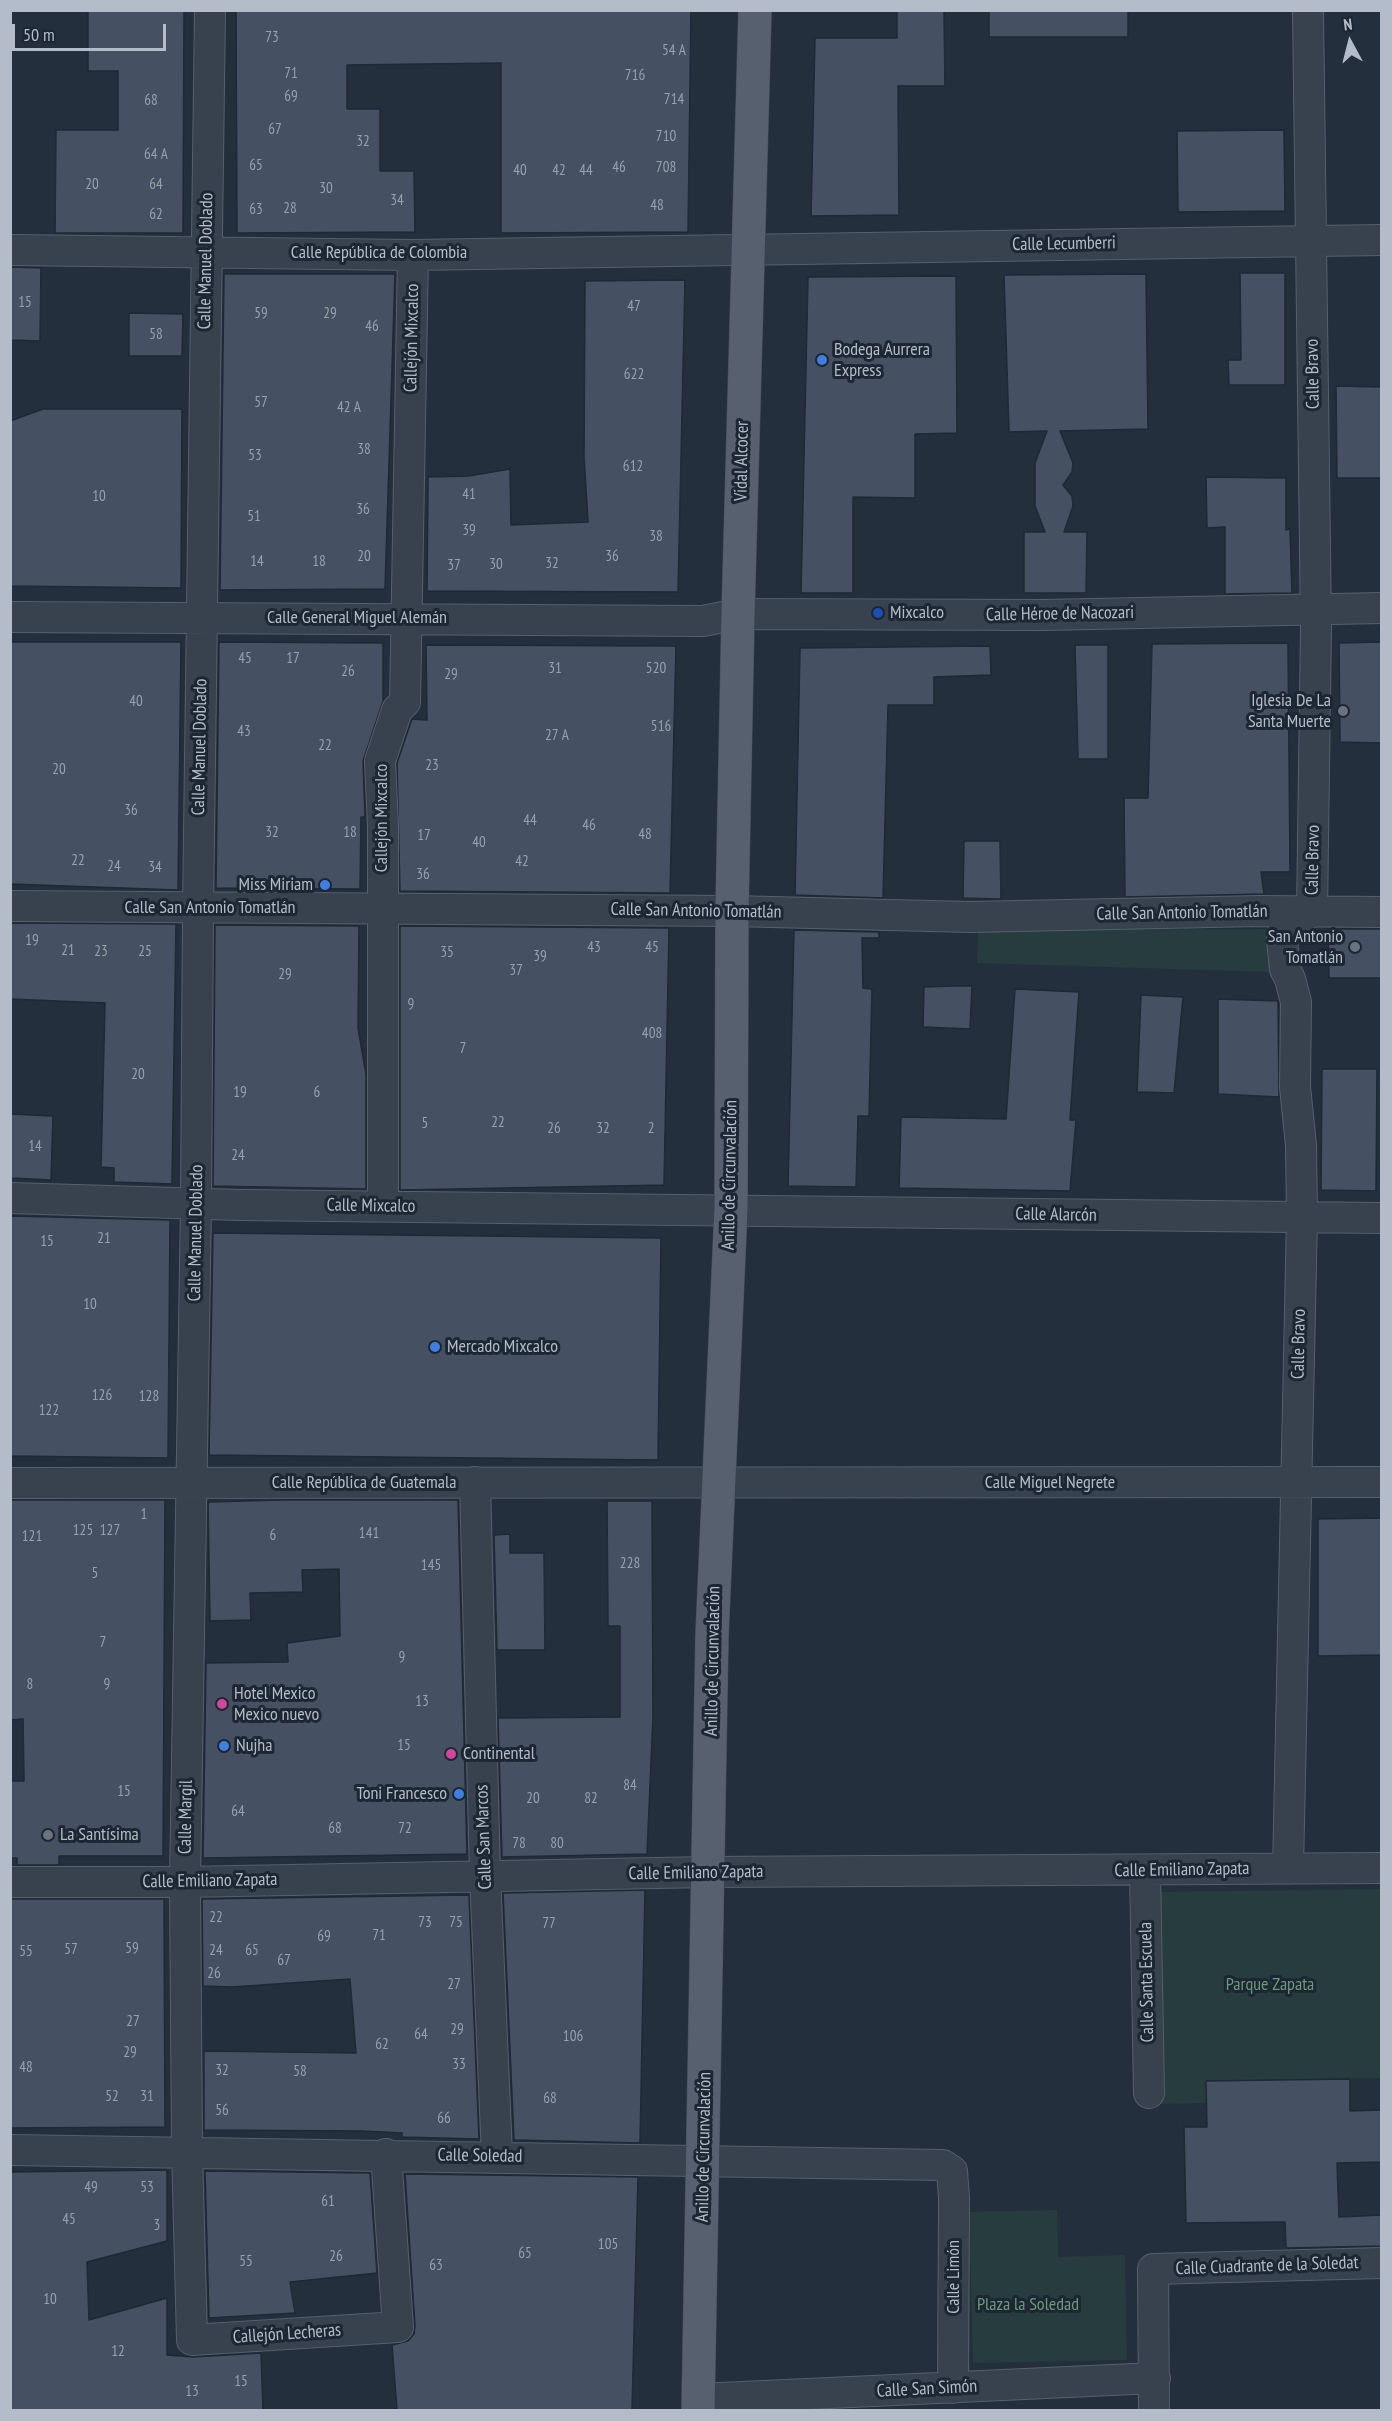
<!DOCTYPE html>
<meta charset="utf-8">
<style>
body{margin:0}
#map{position:relative;width:1392px;height:2421px;overflow:hidden;background:#242f3e;font-family:"PT Sans Narrow",sans-serif}
canvas{display:block}
.frame{position:absolute;inset:0;border:12px solid #b4bcc9;pointer-events:none}
.north{position:absolute;left:1320px;top:12px;width:60px;height:60px;-webkit-text-stroke:4px #1d2633;paint-order:stroke;rotate:353deg;font-size:16px;font-weight:700;line-height:24px;text-align:center;color:#b4bcc9}
.north::after{content:'';display:block;margin:auto;width:21px;height:27px;background:#b4bcc9;clip-path:polygon(50% 0,100% 100%,50% 72%,0 100%)}
.scale{position:absolute;left:12px;top:24px;width:154px;height:27px;box-sizing:border-box;border:3px solid #b4bcc9;border-top:0;padding-left:8px;font-size:18px;line-height:21px;white-space:nowrap;color:#b4bcc9;-webkit-text-stroke:4px #1d2633;paint-order:stroke}
</style>
<div id="map">
<canvas width="1392" height="2421"></canvas>
<div class="frame"></div>
<div class="north">N</div>
<div class="scale">50 m</div>
</div>
<script>
const g = document.querySelector('canvas').getContext('2d');
g.lineJoin = 'round';
function fillPath(path, color) {
  g.fillStyle = color;
  g.fill(path, 'evenodd');
}
function trace(path, color, width, dash) {
  g.strokeStyle = color;
  g.lineWidth = width;
  g.lineCap = dash ? 'butt' : 'round';
  g.setLineDash(dash || []);
  g.stroke(path);
}
function drawText(font, color, halo, rows, align = 'center') {
  g.font = font + ' "PT Sans Narrow",sans-serif';
  g.lineWidth = 6;
  g.setLineDash([]);
  g.textBaseline = 'middle';
  g.strokeStyle = halo;
  g.fillStyle = color;
  for (const [text, x, y, turn = 0] of rows) {
    g.save();
    g.translate(x, y);
    g.rotate((+turn || 0) * Math.PI / 180);
    g.textAlign = isNaN(turn) ? turn : align;
    if (halo) g.strokeText(text, 0, 0);
    g.fillText(text, 0, 0);
    g.restore();
  }
}
const green = new Path2D(`
 M1270,929V972L977,963L978,930Z
 M1381,1889V2078L1207,2081V2103L1161,2104L1158,1892Z
 M1057,2210L1058,2257L1125,2255L1127,2360L973,2363L969,2212Z`);
const building = new Path2D(`
 M88,10H184L183,233H55L56,130H118V71H88Z
 M236,10H691L688,232L501,233V63L347,65V109H380V171H414L415,232L237,233Z
 M897,10H944L945,86H898L899,215L811,216L815,38H897Z
 M989,10H1128V37H989Z
 M1284,130L1285,211L1178,212L1177,131Z
 M10,267L41,268L40,341L10,340Z
 M1240,273H1285V385H1229L1228,360H1241Z
 M224,274H395L385,589L220,590Z
 M1146,274L1148,429L1060,431L1073,463L1072,472L1063,485L1072,496L1073,506L1064,532H1087L1086,593H1024V532H1045L1035,506V463L1047,431L1009,432L1004,275Z
 M956,276L957,433L915,434V498L853,497V593H801L808,277Z
 M685,280L678,592L427,591L428,477L469,476L510,469L511,525L588,522L584,456L585,281Z
 M129,313L183,314L182,356H129Z
 M1336,386L1382,387V478H1337Z
 M43,409H182L181,588L10,586V421Z
 M1206,477L1286,478V530L1290,529L1292,593L1225,594V527L1207,528Z
 M10,642H181L178,890L10,884Z
 M219,642L383,643V701L363,761L365,817H361L360,889L216,888Z
 M1382,642L1381,743L1340,742L1339,643Z
 M1288,643L1290,872H1261L1264,894L1125,897L1124,798H1148L1152,644Z
 M426,645L676,646L670,893L400,891L397,763L412,719L427,720Z
 M1075,645H1108V759H1078Z
 M990,646L991,675L934,677V705H888L883,898L795,895L800,648Z
 M964,841H1000L1001,899L963,898Z
 M10,923L176,924L172,1184L114,1182V1168L101,1167L105,1003L10,999Z
 M215,925L359,926L358,1028L366,1074V1189L213,1186Z
 M400,926L669,928L664,1185L400,1190Z
 M1328,929H1382V978H1329Z
 M794,930L879,932V938H862L863,988L872,989L869,1116H858L856,1187L788,1186Z
 M952,986H972L970,1029L923,1027L924,987Z
 M1015,989L1079,992L1070,1120H1076L1070,1191L899,1188L901,1117L1006,1119Z
 M1141,995L1183,997L1174,1093L1137,1092Z
 M1218,999L1278,1001L1279,1097L1218,1094Z
 M1322,1069H1377L1376,1191L1321,1190Z
 M10,1114L53,1116L51,1180L10,1178Z
 M10,1216L170,1220L168,1458L10,1456Z
 M213,1233L661,1238L658,1460L209,1455Z
 M10,1500H165L163,1856H59V1865H17V1858H10V1781H24L23,1719L10,1720Z
 M281,1500H458L467,1854L203,1858L206,1663L288,1662L287,1643L340,1636L339,1569L302,1570L303,1592L250,1593L251,1620L210,1621L208,1502Z
 M607,1501H652L653,1717L647,1854L502,1857L498,1718L620,1717V1626H608Z
 M1382,1518V1655L1318,1656V1519Z
 M510,1534V1553H544L545,1650H497L494,1535Z
 M645,1890L640,2143L514,2140L503,1893Z
 M469,1895L479,2139L402,2137V2133L362,2131L204,2130V2051L356,2053L350,1979L232,1987L203,1986L202,1899Z
 M10,1899H164L165,2127L10,2128Z
 M1350,2079V2111L1382,2110V2162L1337,2163L1339,2217L1382,2215V2246L1286,2248L1285,2222L1186,2223L1184,2127H1207L1206,2081Z
 M167,2170V2241L87,2262L89,2320L167,2298V2355L193,2357L261,2353L263,2410H10V2172Z
 M205,2171L370,2173L377,2273L290,2282L295,2313L209,2318Z
 M405,2174L638,2177L632,2410H397L392,2345L408,2341L414,2334L415,2326Z`);
const minor = new Path2D(`
 M210,10L198,909L196,1204L185,1882L187,2151L192,2340L398,2327L386,2154
 M10,250L413,255L1382,240
 M10,617L703,621L738,614L1044,615L1382,608
 M10,906L732,911L969,917L1260,911L1382,912
 M10,1198L240,1205L1382,1218
 M383,1206V826L380,761L397,710L405,702L413,255
 M475,1482L485,1875L497,2156
 M10,1483L1382,1482
 M1288,1869L1302,1217L1301,1145L1295,1087L1296,1002L1290,979L1285,969L1282,940L1284,928L1292,920L1312,912L1316,626L1308,10
 M1145,1871L1149,2093
 M10,1882H185L709,1872L1382,1868
 M10,2150L943,2165L952,2171L954,2198L953,2388
 M699,2399L1155,2378
 M1154,2410L1153,2269L1382,2263`);
const major = new Path2D(`
 M698,2410L712,1635L731,1208L732,911L738,614L755,10`);
const markers = [
 [822,360,6,"#3f7fe0"],
 [878,613,6,"#1a4fb4"],
 [1343,711,6,"#6b7280"],
 [325,885,6,"#3f7fe0"],
 [1355,947,6,"#6b7280"],
 [435,1347,6,"#3f7fe0"],
 [222,1704,6,"#d1479c"],
 [224,1746,6,"#3f7fe0"],
 [451,1754,6,"#d1479c"],
 [459,1794,6,"#3f7fe0"],
 [48,1835,6,"#6b7280"]
];
const numberNames = [
 ["73",272,38],
 ["54 A",674,51],
 ["71",291,74],
 ["716",635,76],
 ["69",291,97],
 ["714",674,100],
 ["68",151,101],
 ["67",275,130],
 ["710",666,137],
 ["32",363,142],
 ["64 A",156,155],
 ["65",256,166],
 ["46",619,168],
 ["708",666,168],
 ["40",520,171],
 ["42",559,171],
 ["44",586,171],
 ["20",92,185],
 ["64",156,185],
 ["30",326,189],
 ["34",397,201],
 ["48",657,206],
 ["28",290,209],
 ["63",256,210],
 ["62",156,215],
 ["15",25,303],
 ["47",634,307],
 ["59",261,314],
 ["29",330,314],
 ["46",372,327],
 ["58",156,335],
 ["622",634,375],
 ["57",261,403],
 ["42 A",349,408],
 ["38",364,450],
 ["53",255,456],
 ["612",633,467],
 ["41",469,495],
 ["10",99,497],
 ["36",363,510],
 ["51",254,517],
 ["39",469,531],
 ["38",656,537],
 ["20",364,557],
 ["36",612,557],
 ["14",257,562],
 ["18",319,562],
 ["32",552,564],
 ["30",496,565],
 ["37",454,566],
 ["45",245,659],
 ["17",293,659],
 ["31",555,669],
 ["520",656,669],
 ["26",348,672],
 ["29",451,675],
 ["40",136,702],
 ["516",661,727],
 ["43",244,732],
 ["27 A",557,736],
 ["22",325,746],
 ["23",432,766],
 ["20",59,770],
 ["36",131,811],
 ["44",530,821],
 ["46",589,826],
 ["32",272,833],
 ["18",350,833],
 ["48",645,835],
 ["17",424,836],
 ["40",479,843],
 ["22",78,861],
 ["42",522,862],
 ["24",114,867],
 ["34",155,868],
 ["36",423,875],
 ["19",32,941],
 ["43",594,948],
 ["45",652,948],
 ["21",68,951],
 ["23",101,952],
 ["25",145,952],
 ["35",447,953],
 ["39",540,957],
 ["37",516,971],
 ["29",285,975],
 ["9",411,1005],
 ["408",652,1034],
 ["7",463,1049],
 ["20",138,1075],
 ["19",240,1093],
 ["6",317,1093],
 ["22",498,1123],
 ["5",425,1124],
 ["26",554,1129],
 ["32",603,1129],
 ["2",651,1129],
 ["14",35,1147],
 ["24",238,1156],
 ["21",104,1239],
 ["15",47,1242],
 ["10",90,1305],
 ["126",102,1396],
 ["128",149,1397],
 ["122",49,1411],
 ["1",144,1515],
 ["125",83,1531],
 ["127",110,1531],
 ["141",369,1534],
 ["6",273,1536],
 ["121",32,1537],
 ["228",630,1564],
 ["145",431,1566],
 ["5",95,1574],
 ["7",103,1643],
 ["9",402,1658],
 ["8",30,1685],
 ["9",107,1685],
 ["13",422,1702],
 ["15",404,1746],
 ["84",630,1786],
 ["15",124,1792],
 ["20",533,1799],
 ["82",591,1799],
 ["64",238,1812],
 ["68",335,1829],
 ["72",405,1829],
 ["78",519,1844],
 ["80",557,1844],
 ["22",216,1918],
 ["73",425,1923],
 ["75",456,1923],
 ["77",549,1924],
 ["71",379,1936],
 ["69",324,1937],
 ["59",132,1949],
 ["57",71,1950],
 ["24",216,1951],
 ["65",252,1951],
 ["55",26,1952],
 ["67",284,1961],
 ["26",214,1974],
 ["27",454,1985],
 ["27",133,2022],
 ["29",457,2030],
 ["64",421,2035],
 ["106",573,2037],
 ["62",382,2045],
 ["29",130,2053],
 ["33",459,2065],
 ["48",26,2068],
 ["32",222,2071],
 ["58",300,2072],
 ["52",112,2097],
 ["31",147,2097],
 ["68",550,2099],
 ["56",222,2111],
 ["66",444,2119],
 ["49",91,2188],
 ["53",147,2188],
 ["61",328,2202],
 ["45",69,2220],
 ["3",157,2226],
 ["105",608,2245],
 ["65",525,2254],
 ["26",336,2257],
 ["55",246,2262],
 ["63",436,2266],
 ["10",50,2300],
 ["12",118,2352],
 ["15",241,2382],
 ["13",192,2392]
];
const streetNames = [
 ["Calle Lecumberri",1064,244,-1],
 ["Calle República de Colombia",379,253],
 ["Calle Manuel Doblado",206,261,-89],
 ["Callejón Mixcalco",412,338,-89],
 ["Calle Bravo",1313,374,-91],
 ["Vidal Alcocer",742,461,-89],
 ["Calle Héroe de Nacozari",1060,614,-1],
 ["Calle General Miguel Alemán",357,618],
 ["Calle Manuel Doblado",200,747,-89],
 ["Callejón Mixcalco",382,818,-90],
 ["Calle Bravo",1313,860,-89],
 ["Calle San Antonio Tomatlán",210,908],
 ["Calle San Antonio Tomatlán",696,911,1],
 ["Calle San Antonio Tomatlán",1182,913,-1],
 ["Anillo de Circunvalación",730,1175,-89],
 ["Calle Mixcalco",371,1206,1],
 ["Calle Alarcón",1056,1215,1],
 ["Calle Manuel Doblado",196,1233,-89],
 ["Calle Bravo",1299,1344,-89],
 ["Calle República de Guatemala",364,1483],
 ["Calle Miguel Negrete",1050,1483],
 ["Anillo de Circunvalación",713,1661,-89],
 ["Calle Margil",186,1817,-89],
 ["Calle San Marcos",484,1837,-92],
 ["Calle Emiliano Zapata",1182,1870,-1],
 ["Calle Emiliano Zapata",696,1873,-1],
 ["Calle Emiliano Zapata",210,1881,-1],
 ["Calle Santa Escuela",1147,1982,-91],
 ["Anillo de Circunvalación",704,2147,-89],
 ["Calle Soledad",480,2156,1],
 ["Calle Cuadrante de la Soledat",1267,2266,-2],
 ["Calle Limón",954,2277,-90],
 ["Callejón Lecheras",287,2334,-4],
 ["Calle San Simón",927,2389,-3]
];
const poiNames = [
 ["Bodega Aurrera",834,350],
 ["Express",834,371],
 ["Mixcalco",890,613],
 ["Iglesia De La",1331,701,"right"],
 ["Santa Muerte",1331,722,"right"],
 ["Miss Miriam",313,885,"right"],
 ["San Antonio",1343,937,"right"],
 ["Tomatlán",1343,958,"right"],
 ["Mercado Mixcalco",447,1347],
 ["Hotel Mexico",234,1694],
 ["Mexico nuevo",234,1715],
 ["Nujha",236,1746],
 ["Continental",463,1754],
 ["Toni Francesco",447,1794,"right"],
 ["La Santísima",60,1835]
];
const parkNames = [
 ["Parque Zapata",1270,1985],
 ["Plaza la Soledad",1028,2305]
];
fillPath(green, '#263c3f');
fillPath(building, '#455162');
trace(building, '#1f2835', 1.5);
trace(minor, '#565f6c', 32);
trace(major, '#414a57', 34);
trace(minor, '#38414e', 30);
trace(major, '#56606e', 33);
for (const [x, y, r, color] of markers) {
  const dot = new Path2D();
  dot.arc(x, y, r, 0, 2 * Math.PI);
  g.fillStyle = color;
  g.fill(dot);
  trace(dot, '#1d2633', 2);
}
drawText('15px', '#98a1af', null, numberNames);
drawText('18px', '#b4bcc9', '#1d2633', streetNames);
drawText('18px', '#b4bcc9', '#1d2633', poiNames, 'left');
drawText('18px', '#6b9a76', '#1d2633', parkNames);
</script>
